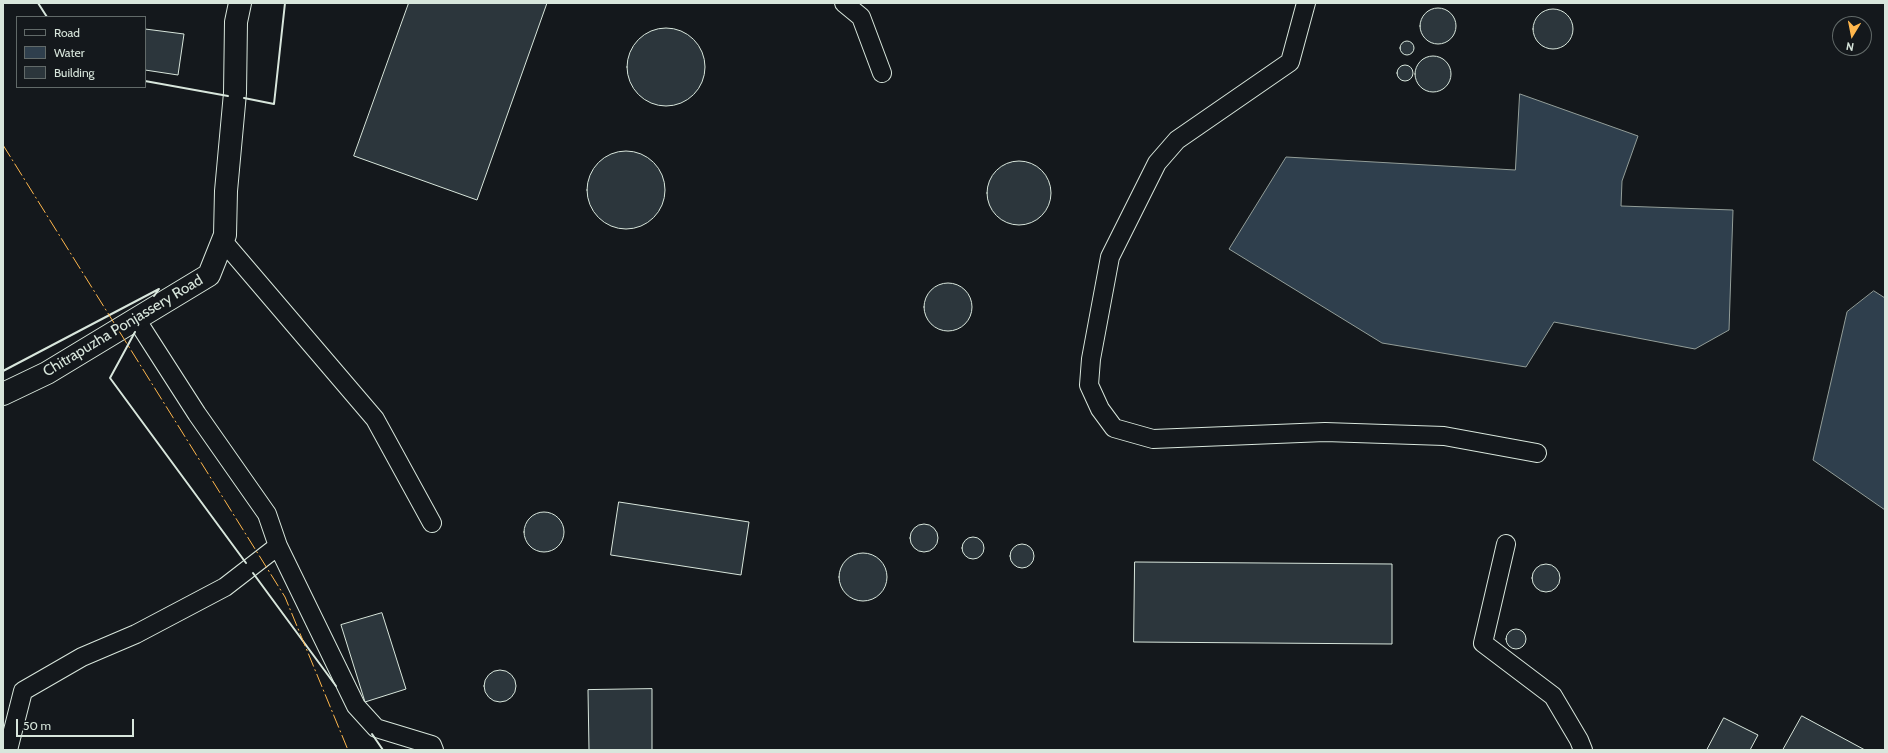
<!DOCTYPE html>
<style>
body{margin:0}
#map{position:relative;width:1888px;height:753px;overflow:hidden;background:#14181c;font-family:Cabin,sans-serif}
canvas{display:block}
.frame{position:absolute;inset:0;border:4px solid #d8e6dc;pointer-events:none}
.legend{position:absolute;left:16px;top:16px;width:130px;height:72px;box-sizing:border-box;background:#14181c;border:1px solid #626a69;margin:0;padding:5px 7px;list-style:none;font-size:12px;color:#d8e6dc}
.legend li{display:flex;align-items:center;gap:8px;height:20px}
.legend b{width:20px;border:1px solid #626a69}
.north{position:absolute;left:1832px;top:16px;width:40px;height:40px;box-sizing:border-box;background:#14181c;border:1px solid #626a69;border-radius:50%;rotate:190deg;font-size:11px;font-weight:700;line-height:16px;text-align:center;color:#d8e6dc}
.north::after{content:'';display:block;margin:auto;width:14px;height:18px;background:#ffb74d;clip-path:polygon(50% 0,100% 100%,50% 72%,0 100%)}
.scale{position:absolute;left:16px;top:719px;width:118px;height:18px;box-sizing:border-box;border:2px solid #d8e6dc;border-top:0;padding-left:5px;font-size:12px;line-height:14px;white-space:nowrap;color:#d8e6dc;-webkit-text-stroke:3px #14181c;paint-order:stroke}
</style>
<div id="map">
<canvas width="1888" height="753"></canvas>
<div class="frame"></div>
<ul class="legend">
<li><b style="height:5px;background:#14181c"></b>Road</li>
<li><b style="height:11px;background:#2f3f4d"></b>Water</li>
<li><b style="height:11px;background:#2c363c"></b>Building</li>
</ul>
<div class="north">N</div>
<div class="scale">50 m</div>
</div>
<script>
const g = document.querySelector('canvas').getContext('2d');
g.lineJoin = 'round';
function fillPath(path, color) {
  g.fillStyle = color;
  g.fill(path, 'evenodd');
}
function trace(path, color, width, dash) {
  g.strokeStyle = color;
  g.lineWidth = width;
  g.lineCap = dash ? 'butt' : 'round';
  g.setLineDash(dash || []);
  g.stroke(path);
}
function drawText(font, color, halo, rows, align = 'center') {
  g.font = font + ' Cabin,sans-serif';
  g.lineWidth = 3;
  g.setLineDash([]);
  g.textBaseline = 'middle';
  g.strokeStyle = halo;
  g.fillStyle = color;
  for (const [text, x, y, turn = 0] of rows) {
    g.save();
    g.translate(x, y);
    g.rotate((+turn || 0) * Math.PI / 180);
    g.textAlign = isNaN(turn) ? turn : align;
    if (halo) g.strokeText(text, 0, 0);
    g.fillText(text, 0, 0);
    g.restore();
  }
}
const water = new Path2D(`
 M1520,94L1638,136L1622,181L1621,206L1733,210L1729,330L1695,349L1554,322L1526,367L1382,343L1229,249L1286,157L1515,170Z
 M1874,291L1885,298V510L1813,460L1847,312Z`);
const building = new Path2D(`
 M409,3H547L477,200L354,156Z
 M1420 26a18 18 0 1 1 36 0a18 18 0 1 1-36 0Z
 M1533 29a20 20 0 1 1 40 0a20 20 0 1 1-40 0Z
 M627 67a39 39 0 1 1 78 0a39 39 0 1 1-78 0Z
 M145,29L184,34L178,75L145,70Z
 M1400 48a7 7 0 1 1 14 0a7 7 0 1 1-14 0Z
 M1415 74a18 18 0 1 1 36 0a18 18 0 1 1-36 0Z
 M1397 73a8 8 0 1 1 16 0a8 8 0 1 1-16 0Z
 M587 190a39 39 0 1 1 78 0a39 39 0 1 1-78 0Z
 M987 193a32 32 0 1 1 64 0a32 32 0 1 1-64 0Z
 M924 307a24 24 0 1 1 48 0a24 24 0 1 1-48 0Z
 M619,502L749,522L741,575L611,555Z
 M524 532a20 20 0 1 1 40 0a20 20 0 1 1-40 0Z
 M910 538a14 14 0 1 1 28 0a14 14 0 1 1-28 0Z
 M962 548a11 11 0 1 1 22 0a11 11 0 1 1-22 0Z
 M1010 556a12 12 0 1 1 24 0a12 12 0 1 1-24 0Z
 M839 577a24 24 0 1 1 48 0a24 24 0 1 1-48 0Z
 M1135,562L1392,564V644L1134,642Z
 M1532 578a14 14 0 1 1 28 0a14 14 0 1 1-28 0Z
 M382,613L406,689L365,702L341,625Z
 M1506 639a10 10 0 1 1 20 0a10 10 0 1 1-20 0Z
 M484 686a16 16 0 1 1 32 0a16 16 0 1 1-32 0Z
 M652,689V750H589L588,690Z
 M1802,716L1865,750H1783Z
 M1724,718L1758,735L1750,750H1707Z`);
const minor = new Path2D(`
 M844,3L861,17L882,73
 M1306,3L1290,62L1177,140L1157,163L1110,257L1091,359L1089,385L1100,409L1114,428L1153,439L1325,432L1444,436L1537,453
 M223,241L375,419L432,523
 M1506,544L1483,643L1553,696L1579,740L1583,750
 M278,546L356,706L376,728L432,745L434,750
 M8,750L23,691L82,657L136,634L225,587L278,546L267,514L197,414L136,319`);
const major = new Path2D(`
 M3,394L47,373L209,275L225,235L226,191L235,93L236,22L240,3`);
const wall = new Path2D(`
 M38,3L47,17
 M145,81L228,96
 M244,98L274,104L285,3
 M135,332L110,378L246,563
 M3,371L159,289L154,296
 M253,573L336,686
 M372,734L383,750`);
const power = new Path2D(`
 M3,145L285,597L348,750`);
const streetNames = [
 ["Chitrapuzha Ponjassery Road",123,326,-31]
];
fillPath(water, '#2f3f4d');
trace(water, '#939e99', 1);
fillPath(building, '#2c363c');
trace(building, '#d8e6dc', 1);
trace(minor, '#d8e6dc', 20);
trace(major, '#d8e6dc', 24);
trace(minor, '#14181c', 18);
trace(major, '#14181c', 22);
trace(wall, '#d8e6dc', 2);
trace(power, '#ffb74d', 1, [14, 3, 2, 3]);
drawText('15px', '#d8e6dc', '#14181c', streetNames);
</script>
